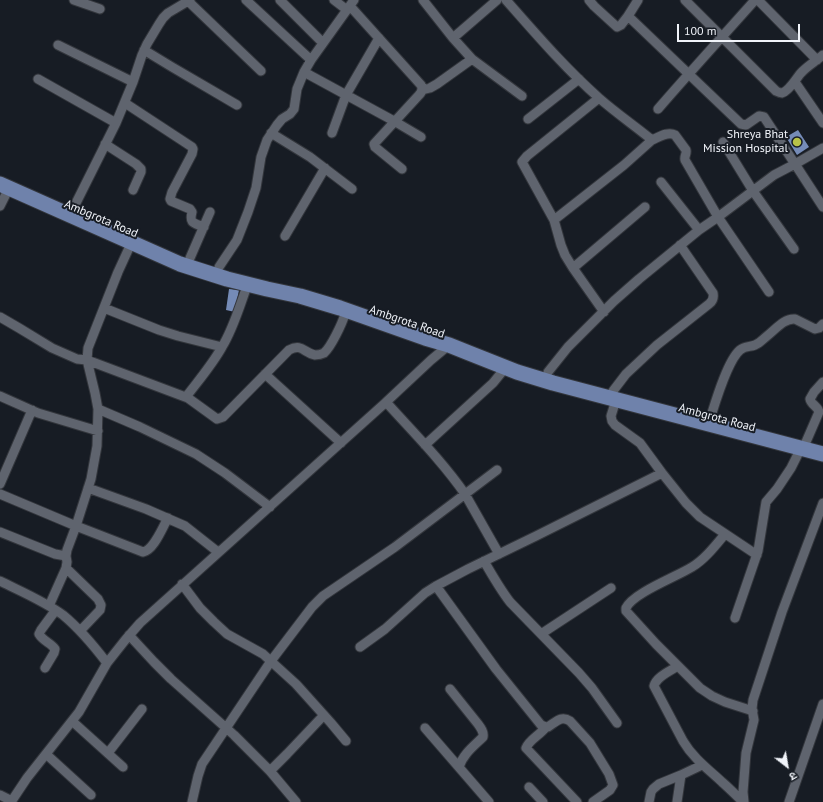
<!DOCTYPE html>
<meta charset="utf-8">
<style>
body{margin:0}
#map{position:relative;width:823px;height:802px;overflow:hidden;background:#171c24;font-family:"PT Sans","Noto Sans Devanagari",sans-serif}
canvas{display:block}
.north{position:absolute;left:767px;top:746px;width:40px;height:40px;-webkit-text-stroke:3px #171c24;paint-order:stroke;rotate:149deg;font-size:11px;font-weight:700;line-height:16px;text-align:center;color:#f1f4fa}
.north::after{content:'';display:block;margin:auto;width:14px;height:18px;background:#f1f4fa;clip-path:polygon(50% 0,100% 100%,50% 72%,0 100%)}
.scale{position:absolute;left:677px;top:24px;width:123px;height:18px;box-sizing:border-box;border:2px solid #f1f4fa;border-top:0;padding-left:5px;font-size:12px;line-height:14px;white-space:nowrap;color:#f1f4fa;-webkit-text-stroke:3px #171c24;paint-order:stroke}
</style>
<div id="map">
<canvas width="823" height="802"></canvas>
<div class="north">उ</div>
<div class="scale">100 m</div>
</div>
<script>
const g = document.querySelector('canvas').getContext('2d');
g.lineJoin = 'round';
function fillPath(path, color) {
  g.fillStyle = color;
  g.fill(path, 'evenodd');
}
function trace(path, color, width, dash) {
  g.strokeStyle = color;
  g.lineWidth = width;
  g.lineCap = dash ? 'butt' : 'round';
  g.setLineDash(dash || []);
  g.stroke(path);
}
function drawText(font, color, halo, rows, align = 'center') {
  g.font = font + ' "PT Sans",sans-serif';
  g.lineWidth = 4;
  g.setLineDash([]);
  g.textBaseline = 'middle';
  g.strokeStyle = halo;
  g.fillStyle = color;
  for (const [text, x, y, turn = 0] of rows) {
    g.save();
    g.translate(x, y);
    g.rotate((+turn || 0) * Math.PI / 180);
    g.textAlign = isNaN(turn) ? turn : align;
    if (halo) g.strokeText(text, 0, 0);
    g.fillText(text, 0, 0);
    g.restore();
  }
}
const building = new Path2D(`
 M798,130L809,147L797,155L786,137Z
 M229,289L239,290L235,312L226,310Z`);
const street = new Path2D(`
 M74,0L100,9
 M246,0L311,60
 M280,0L323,43
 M334,0L347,10
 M423,0L453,38L497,0
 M506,0C536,34 565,68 599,98C616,113 635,126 652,140L624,165L554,220
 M589,0L594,6L617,27L621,25L628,16
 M638,0L628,16L741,124L746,125L759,116L764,117L795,164L823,148
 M685,0L776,91C778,92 780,93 782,93C789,91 796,79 800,74C807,66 815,62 823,55
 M758,0L817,60
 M188,1L261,71
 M350,6L421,85C423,89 422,92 419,95L374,144L375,147L402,169
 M453,38L472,59L522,96
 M58,45L133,82
 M144,50L172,67L237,105
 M304,72L394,121L421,137
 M38,79L116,123
 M795,82L823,123
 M422,90L430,88L437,84L472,59
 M599,98L527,156L522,162L554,220L561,245L565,255L573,268L604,312
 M125,103L192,147L193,149L192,154L172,192L170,199L171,201L190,209L192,212C189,224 194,223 204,227
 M658,109C690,72 723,36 755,0
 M528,119L579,79
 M271,133L310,157L352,189
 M332,133L346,95L379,38
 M652,140C659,137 668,131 675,135L686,150C687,154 684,156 685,160L718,217L769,292
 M723,142L753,191L794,249
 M105,144L136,164L141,169V172L133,190
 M661,182L699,230
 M0,206L7,192
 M74,207L116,123L133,82L142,55L147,44L159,24L163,18L168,13L190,0
 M285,236L325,168
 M190,258L210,212
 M219,267L237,240L248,212L256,188L261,157L267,140L277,125L282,119L290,114L294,109L297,89L304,72L311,60L354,0
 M573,268L645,207
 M104,308L159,330L178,336L222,347
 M0,317L19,328L52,348L77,359L87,360L188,398L217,419L223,417L289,350C302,343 304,353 315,355C318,355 322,354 324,353C331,347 342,324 345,314
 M548,372L568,347L614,301L639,279L699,230L718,217L774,175L795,164L823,207
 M265,374L341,443
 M613,391L626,374L657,345L709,304C713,301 714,298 713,293L680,245
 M0,396L38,413L98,431
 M186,397C198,381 212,365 222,347C233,329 239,308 246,289
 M616,400L611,416L612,421L615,425L640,443L662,473L686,503L700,517L757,555
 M386,402C413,432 442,461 465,494L499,554
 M98,409L140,427L196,454L225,473L270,507
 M711,416C716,400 728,360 740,350C745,346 750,347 755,345C760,343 763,339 767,336C775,330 784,318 795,319L815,329L819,328L823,324
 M806,442L819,412C818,406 811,405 810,399L814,392L823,382
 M425,445L493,383L506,367
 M0,484L32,410
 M88,488L146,509L185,526L218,552
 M0,494L76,526L143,552C154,550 162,528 168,518
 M0,532L55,554L66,556
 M725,534C715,546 705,559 692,567C676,577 633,593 626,608V611L656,644L700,688L712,696L725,702L753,711
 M484,561C492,575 500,589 510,602L579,673L592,688L617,723
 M66,568L98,599L101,605L100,610L80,631
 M0,581C20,591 44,601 63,615C80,629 94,646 107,663
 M182,584L200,608L214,622L227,634L263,654L296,684L331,723L346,741
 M436,586L496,669L541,725L546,727H548C556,722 561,715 570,721L590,743L609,774L613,785L610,790L593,802
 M49,606L66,568L67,562L66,556L67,550L76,526L91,479L97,446L98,409L95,393L87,360L88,348L118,272L129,248
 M735,618L758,551L766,502L777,489L791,468L801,448
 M541,634L611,588
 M129,635L154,662L171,679L234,735L270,771L296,802
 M360,647L385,629L425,593L436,586L468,569L536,536L662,473
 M678,666C670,671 656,677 654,686L683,741C693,758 708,769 722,782C729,788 736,795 743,802
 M45,668L54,653L55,649C51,643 43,641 39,634L41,630L55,611
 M450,689L478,724C481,728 484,732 483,737C474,746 463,754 459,767
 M72,721L123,767
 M546,727C540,735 529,740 526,748L577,802
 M425,728L489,802
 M108,753L142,709
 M46,754L91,795
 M270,771L287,754L324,715
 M529,787L543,802
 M0,795L12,801
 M11,802L27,778L79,712L107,663L126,639L140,623L296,483L384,404L431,360L449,345
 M192,802L198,776L202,764L271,661L312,607L323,596L395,547L497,470
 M649,802L651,792L653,789L659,784L681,775L702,765
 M677,802L681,775
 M744,802L743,792L746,753L754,720L752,709L753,700L782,612L823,503
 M789,802L823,704`);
const primary = new Path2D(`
 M0,184L180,264L227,279L267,289L300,296L340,308L425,338L449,345L469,353L517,372L553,383L823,454`);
const markers = [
 [797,142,5,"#b7c148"]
];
const poiNames = [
 ["Shreya Bhat",788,135],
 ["Mission Hospital",788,149]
];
const streetNames = [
 ["Ambgrota Road",101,219,23],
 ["Ambgrota Road",407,322,19],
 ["Ambgrota Road",717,418,15]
];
fillPath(building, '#758bb7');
trace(street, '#33363c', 11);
trace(primary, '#33363c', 17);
trace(street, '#5f646e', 9);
trace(primary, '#6f82ab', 15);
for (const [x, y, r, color] of markers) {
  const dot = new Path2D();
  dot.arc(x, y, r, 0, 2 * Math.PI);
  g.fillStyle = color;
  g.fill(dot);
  trace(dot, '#171c24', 1.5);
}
drawText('12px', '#f1f4fa', '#171c24', poiNames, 'right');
drawText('12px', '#f1f4fa', '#171c24', streetNames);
</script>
